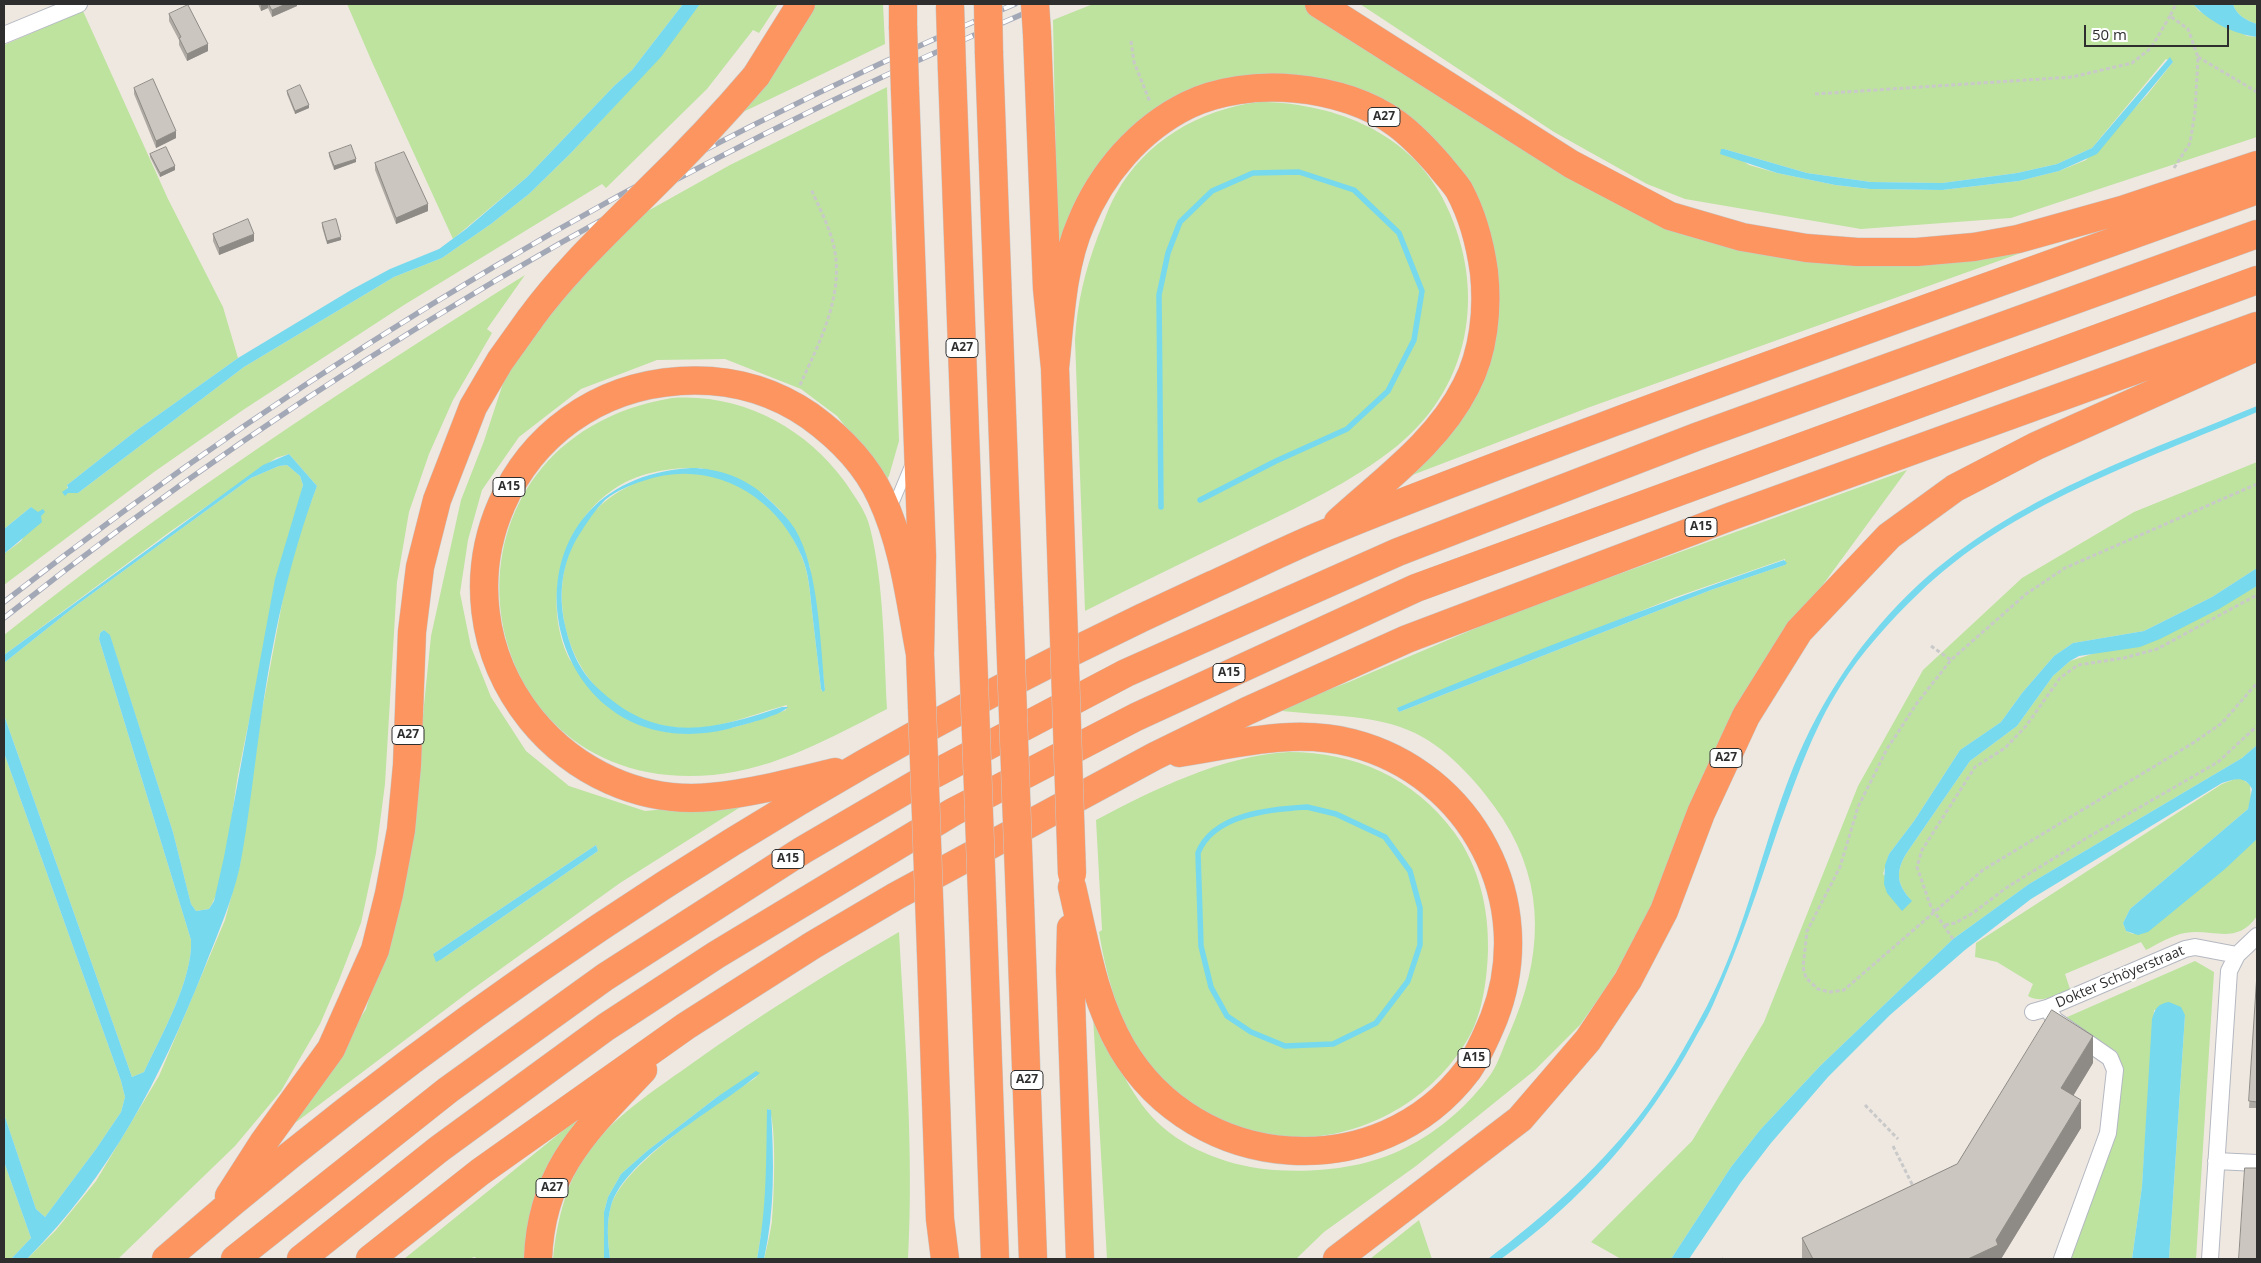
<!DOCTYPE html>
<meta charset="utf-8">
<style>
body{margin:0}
#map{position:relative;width:2261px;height:1263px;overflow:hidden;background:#efe8e1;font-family:"Open Sans",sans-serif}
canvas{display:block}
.frame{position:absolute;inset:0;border:5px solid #2e2e2e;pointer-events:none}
.scale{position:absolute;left:2084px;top:25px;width:145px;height:22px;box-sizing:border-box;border:2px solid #2e2e2e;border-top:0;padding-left:6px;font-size:15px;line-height:18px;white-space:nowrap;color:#2e2e2e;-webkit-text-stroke:4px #fff;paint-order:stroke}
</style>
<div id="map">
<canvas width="2261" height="1263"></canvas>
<div class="frame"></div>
<div class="scale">50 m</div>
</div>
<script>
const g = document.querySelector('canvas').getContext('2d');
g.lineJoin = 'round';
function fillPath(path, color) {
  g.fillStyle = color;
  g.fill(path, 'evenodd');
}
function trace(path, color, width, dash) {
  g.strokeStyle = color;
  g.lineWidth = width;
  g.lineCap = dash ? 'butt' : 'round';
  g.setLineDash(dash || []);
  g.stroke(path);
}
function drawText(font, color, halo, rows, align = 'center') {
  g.font = font + ' "Open Sans",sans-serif';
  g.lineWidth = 4.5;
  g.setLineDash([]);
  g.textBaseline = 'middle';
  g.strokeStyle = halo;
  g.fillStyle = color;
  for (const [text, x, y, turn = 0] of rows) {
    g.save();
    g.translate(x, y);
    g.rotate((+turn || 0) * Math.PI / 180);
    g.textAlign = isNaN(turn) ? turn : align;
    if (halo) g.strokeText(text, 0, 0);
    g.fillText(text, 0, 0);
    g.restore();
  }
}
const green = new Path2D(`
 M347,4H683L632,70L614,86L527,177L453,239L372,62Z
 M700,4H778L759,33L753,30L707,89L606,188L602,184L404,305L243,410L154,472L4,585V554L21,541L38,513L31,507L4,529V45L83,11L168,199L223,307L238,358L137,430L67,485L68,493H78L244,367L394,277L442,258L491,224L529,194L570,154L621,99Z
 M811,4H883L885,44L743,112L786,55L780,50Z
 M1093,4H1305L1563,167L1813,255L2088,229L1590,407L1402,479L1478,381V212L1335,85L1160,111L1058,266L1053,20Z
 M1360,4H2193L2199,11L2247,36L2257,37V137L2011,218L1861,229L1685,199L1647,184L1554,132ZM2166,59L2173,62L2147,95L2086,160L2059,171L2019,181L1942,190L1870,189L1835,185L1777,173L1749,165L1724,149L1807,173L1871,182L1942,183L2017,173L2057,164L2092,148Z
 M2233,4H2257V24C2246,20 2237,16 2233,4Z
 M887,87L899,441L889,476L884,483L868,454L837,416L801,389L725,359L657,360L581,389L519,437L482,490L468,540L460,593L471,647L491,697L526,751L569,786L645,811L750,801L620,883L470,991L295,1123L366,1009L394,911L413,814L431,636L461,500L484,441L515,347L540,327L567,293L637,217L730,165ZM596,845L598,851L442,959L433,954Z
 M1258,102C1329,102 1407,130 1442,197C1487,282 1475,383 1397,446C1351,483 1298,507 1246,532C1192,558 1138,584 1085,611L1075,340C1077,303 1085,271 1098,236C1104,222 1108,208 1116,194C1145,141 1199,110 1258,102Z
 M525,275L487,329L492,333L453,400L429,454L409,512L397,582L385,784L376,853L361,923L339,980L320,1024L281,1091L235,1146L118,1259H27L56,1230L96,1181L159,1076L225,920L240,865L261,716L286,582L303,523L317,486L289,454L276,458L171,531L4,655V635C169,503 346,387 525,275Z
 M672,398C741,393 805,427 845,482C855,497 866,511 870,528C884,582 884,654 887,709C832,737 776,769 713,775C460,798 414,441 672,398ZM701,468L762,493L780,510L795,530L810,567L825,690L822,691L821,689C818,663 815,637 812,611C810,594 809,576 803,560C790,523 759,492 722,479C696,469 667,472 641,481C514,529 549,721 683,728C720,730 752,714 787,705L786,710C746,726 700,740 657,730C627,723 612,708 593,686C585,676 571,665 567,654C543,597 562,524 614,489C638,472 672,467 701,468Z
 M2257,462V568L2212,597L2144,631L2073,643L2054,656L2022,693L2001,722L1960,750L1914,821L1889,854L1883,874L1912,901C1897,885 1895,873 1906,854L1970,761L2017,726L2053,676L2070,661L2190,623L2257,586V745L2242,758L2029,884L1953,939L1820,1066L1760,1130L1731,1167L1671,1259H1621L1591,1242L1692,1141L1764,1022L1858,786L1923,670L2022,578L2134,512Z
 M287,465L300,476L303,485C280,581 257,678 238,775C232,808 226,885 209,909L196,911L191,904L173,832L110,636L104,630L100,633L99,639L191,940C193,979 161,1036 144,1072L132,1077L4,715V663L78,604L251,478L279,466Z
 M1907,470L1748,687L1652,906L1611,981L1580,1025L1535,1070L1416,1166L1324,1232L1296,1259H1107L1093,1016C1109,1048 1131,1097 1157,1122C1187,1151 1233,1167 1274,1170C1317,1173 1366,1168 1405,1148C1438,1132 1470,1104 1491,1074C1499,1062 1504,1045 1510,1032C1542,959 1547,888 1503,819C1482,787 1450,750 1415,733C1375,714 1326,716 1282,711L1285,706L1349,682L1514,612ZM1785,559V565L1711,590L1399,712L1398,708L1676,597Z
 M1289,752C1355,752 1414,778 1454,832C1479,866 1489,908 1488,951C1487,978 1483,1012 1469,1037C1419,1125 1302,1166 1211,1116C1203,1112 1196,1105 1188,1100C1181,1094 1172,1089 1166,1083C1125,1043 1108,987 1099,932L1102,930L1096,820C1155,789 1221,756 1289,752Z
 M4,753L121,1081L125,1097L121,1112L96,1149L45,1217L36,1209L4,1114Z
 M2235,779H2242L2250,785L2251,800L2248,809L2130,909L2123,923L2126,931L2133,934L2257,839V916C2237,946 2212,928 2185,933C2172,935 2158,944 2146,950L2141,942L2065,974L2070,989C2056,995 2042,1004 2028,996L2033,984L1997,962L1975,957L1976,943L2222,784Z
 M899,932C905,1041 914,1150 908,1259H764C767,1247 770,1234 772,1221C774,1202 777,1123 769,1109H767V1179L765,1210L757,1259H610C608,1242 606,1223 611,1206C624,1163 719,1103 758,1076L717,1097L647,1151L621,1174L608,1197L604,1212V1259H553C557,1220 567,1178 592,1146C620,1112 659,1087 694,1062C760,1015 829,972 899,932Z
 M2195,961L2214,972L2196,1259H2169L2185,1015L2154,1010L2142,1186L2132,1259H2069L2121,1064L2117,1052L2065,1018Z
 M617,1087L525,1259H477L475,1257L467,1259H404Z
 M4,1162L31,1238L11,1259H4Z
 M1419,1220L1432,1259H1370Z`);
const water = new Path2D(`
 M683,4H700L661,57L570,154L529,194L491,224L442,258L394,277L244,367L78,493H68L65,496L62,492L68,488L67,485L137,430L238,358L351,290L390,269L439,249L466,229L527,177L614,86L632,70Z
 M2193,4H2233C2237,16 2246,20 2257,24V37C2234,34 2209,22 2193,4Z
 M2170,57L2173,62L2097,154L2059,171L2019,181L1942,190L1870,189L1835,185L1777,173L1720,154L1721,149H1724L1807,173L1871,182L1942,183L2017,173L2057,164L2092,148Z
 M2257,406V412C2141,462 2010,504 1918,594C1890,621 1861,653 1841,685C1812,731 1795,782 1777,832C1758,889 1739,946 1715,1000C1709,1015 1700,1029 1693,1042C1645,1129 1581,1201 1501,1259H1488C1543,1217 1594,1173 1637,1119C1664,1085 1687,1044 1707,1006C1746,931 1762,846 1793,768C1821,699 1863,636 1918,585C2014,497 2139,455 2257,406Z
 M289,454L317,486C289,561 272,640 261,720C254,768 249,818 240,866C232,902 217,935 204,969C160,1079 111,1175 27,1259H11L31,1238L4,1162V1114L36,1209L45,1217L96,1149L121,1112L125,1097L121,1081L4,753V715L132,1077L144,1072C161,1036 193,979 191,940L99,639L100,633L104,630L110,635L173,832L191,904L196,911L209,909L214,901L224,857L275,579L303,485L300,476L287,465L279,466L251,478L78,604L4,663V655L263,465Z
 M691,468C718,468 747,478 767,498C777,507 787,517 795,529C819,569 820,643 825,690L823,692L821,689C818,663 815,637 812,611C810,593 809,574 802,557C776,494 709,457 643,481C630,485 616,491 605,500C595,510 587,522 579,535C562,562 558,594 565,625C571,652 581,674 602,692C661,745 714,729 782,707H788C781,716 741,725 728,729C535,775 482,481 691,468Z
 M31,507L38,512L43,509L45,512L41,516L42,522L4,554V529Z
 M1784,560L1787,563L1785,565L1711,590L1399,712L1397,708C1524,654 1654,605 1784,560Z
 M2257,568V586L2219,609L2160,639L2140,647L2079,656L2070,661L2053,676L2017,726L1970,761L1906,854C1895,873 1897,885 1912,901L1902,911L1887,893L1884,884L1885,865L1889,854L1914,821L1960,750L2001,722L2022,693L2054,656L2073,643L2144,631L2212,597Z
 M2257,745V839L2225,869L2148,932L2138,935L2126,931L2123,923L2130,909L2248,809L2252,789C2245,775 2234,779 2222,783L2031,899L1965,950L1890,1015L1828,1077L1771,1143L1741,1182L1689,1259H1671L1731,1167L1760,1130L1820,1066L1953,939L2029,884L2242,758Z
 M596,845L598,851L442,959L436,962L433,954Z
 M2169,1002L2181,1007L2185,1015L2169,1259H2132L2142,1186L2152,1019C2155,1008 2158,1004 2169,1002Z
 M756,1071L760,1073C721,1107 625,1157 611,1206C606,1223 608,1242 610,1259H604V1212L608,1197L621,1174L647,1151L717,1097Z
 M767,1109L771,1110C774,1161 775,1210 764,1259H757C767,1205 766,1163 767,1109Z`);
const stream = new Path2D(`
 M1161,507L1159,295L1168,253L1180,222L1212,191L1253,173L1299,172L1354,190L1399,233L1422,291L1414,340L1388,391L1347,429L1276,461L1200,500
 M1307,807L1336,814L1385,837L1410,871L1420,908V945L1408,981L1376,1023L1333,1044L1285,1046L1251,1032L1227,1016L1211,987L1201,946L1198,853C1213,814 1271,809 1307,807Z`);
const path = new Path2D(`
 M1131,41L1134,62L1150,102
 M2198,57L2257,92
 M1815,94L2072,77L2132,63L2151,48L2170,16
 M2174,168L2190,143L2195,112L2198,57L2188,29L2170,16L2176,4
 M800,385C821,339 847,290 832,239C827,222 818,205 811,189
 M2257,484L2065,568L2026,594L1951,660L1917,703L1887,749L1858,807L1840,867L1807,931L1803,967L1806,978L1818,989L1830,992L1844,990L1983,870L2193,743L2222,723L2257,683
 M1931,646L1951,660
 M1945,925L1955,923L1973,913L2006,888L2085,839L2218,762L2257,726
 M1953,939L1931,907L1917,867L1922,850L1975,767L2005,748L2026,726L2060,678L2078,665L2124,658L2157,649L2257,595
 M1865,1105L1898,1139
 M1893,1146L1914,1188
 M1722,1259H1723`);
const lane = new Path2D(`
 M892,508L909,467`);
const street = new Path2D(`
 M4,35L79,4
 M2047,1008L2055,1020L2110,1058L2115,1070L2108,1133L2062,1259
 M2033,1012L2047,1008L2185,949L2195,947L2237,955
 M2216,1161L2257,1163
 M2210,1259L2229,971L2237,955L2257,936`);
const highway = new Path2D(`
 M903,4V26
 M1319,4L1571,164L1670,216L1742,237L1806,248L1857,252H1917L1974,247L2018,239L2122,210L2257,165
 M1037,33L1047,288L1055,368L1062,579
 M989,54L1009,606
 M952,70L972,626
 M756,76L801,4
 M905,90L922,556L920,654L922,706
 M1055,368C1060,322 1062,266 1081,223C1101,174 1139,129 1188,105C1248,76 1343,84 1397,124C1413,136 1427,151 1440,166C1446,174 1454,182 1459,190C1473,216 1480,243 1484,272C1488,309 1484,352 1466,386C1438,442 1384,480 1338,522
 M835,772C794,782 752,793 711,797C641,804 574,772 531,719C425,586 509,392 680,381C727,378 771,389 810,416C839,437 866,464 881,497C904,546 910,601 920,654
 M1072,887C1085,942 1093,998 1122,1048C1196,1174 1379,1188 1468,1070C1479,1054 1487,1035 1494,1018C1539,902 1472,774 1352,743C1294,728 1237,744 1179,753
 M1020,902L1033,1259
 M983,922L995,1259
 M1071,928L1070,970L1080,1259
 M931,952L940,1219L945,1259
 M229,1196L263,1143L331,1049L375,950L389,894L401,830L407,765L412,632L420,567L437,500L473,407L500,361L530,319
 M166,1259C479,987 835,757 1212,585C1252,567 1291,547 1331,531C1423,493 1516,459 1609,424C1824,344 2041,268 2257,190
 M235,1259L448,1090L605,977L803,850L923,780L1126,673L1398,552L1696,437L2257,234
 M301,1259L439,1149L606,1027L716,955L953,812L1136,717L1416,588L2257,280
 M370,1259L480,1172L686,1026L813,945L896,896L1155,756L1247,711L1407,639L1732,516L2257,326
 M538,1259C541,1171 586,1130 643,1070
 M1337,1259L1520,1119L1588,1040L1628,980L1664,911L1701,813L1746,716L1799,631L1889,536L1955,488L2036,446L2257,347`);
const rail = new Path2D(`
 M4,602C313,360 653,157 1015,4
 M4,618C321,366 673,162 1046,4`);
const highwayBridge = new Path2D(`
 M988,4L989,54
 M1035,4L1037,33
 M950,6L952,70
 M903,26L905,90
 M530,319C565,271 607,232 649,190C686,154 722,116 756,76
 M1062,579L1072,874
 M1009,606L1020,902
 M972,626L983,922
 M922,706L931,952`);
const wall = new Path2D(`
 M258,4H297V6L272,17L268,8L261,11Z
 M169,14L208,51L187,61L179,45V40L169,21Z
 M134,88L176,138L156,148L134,94Z
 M287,91L309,108L295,114L287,94Z
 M329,153L356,162L334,170L329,156Z
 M150,154L175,170L160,177L150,157Z
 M375,163L428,211L396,224L375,170Z
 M322,223L341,240L327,244L322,227Z
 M213,234L254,241L219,255L213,241Z
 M2257,974V1108H2249Z
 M2093,1063L2073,1096L2081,1128L2001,1259H1802V1238L1957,1164Z`);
const shadedWall = new Path2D(`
 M263,4H268V8L261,11V5Z
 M286,4H297V6L272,17V10Z
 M208,44V51L187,61V54Z
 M309,105V108L295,114V111Z
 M176,131V138L156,148V141Z
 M356,159V162L334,170V166Z
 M175,166V170L160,177V173Z
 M428,204V211L396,224V218Z
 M254,234V241L219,255V248Z
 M341,237V240L327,244V241Z
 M2093,1036V1063L2061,1116V1088Z
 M2081,1100V1128L2001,1259H1968L1996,1240Z`);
const building = new Path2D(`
 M269,4H286L272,10Z
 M188,5L208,44L187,54L179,38L181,37L169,14Z
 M153,79L176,131L156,141L134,88Z
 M300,85L309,105L295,111L287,91Z
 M351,145L356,159L334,166L329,153Z
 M166,147L175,166L160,173L150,154Z
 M404,152L428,204L396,218L375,163Z
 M248,219L254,234L219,248L213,234Z
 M336,219L341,237L327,241L322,223Z
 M2257,974V1102L2249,1101Z
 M2052,1010L2093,1036L2061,1088L2081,1100L1996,1240L1998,1245L1968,1259H1813L1802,1238L1957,1164Z
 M2245,1168H2257V1259H2239Z`);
const shields = [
 [1384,117,32],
 [962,348,32],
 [509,487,32],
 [1701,527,32],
 [1229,673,32],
 [408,735,32],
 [1726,758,32],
 [788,859,32],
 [1474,1058,32],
 [1027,1080,32],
 [552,1188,32]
];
const shieldNames = [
 ["A27",1384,117],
 ["A27",962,348],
 ["A15",509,487],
 ["A15",1701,527],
 ["A15",1229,673],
 ["A27",408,735],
 ["A27",1726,758],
 ["A15",788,859],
 ["A15",1474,1058],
 ["A27",1027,1080],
 ["A27",552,1188]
];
const streetNames = [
 ["Dokter Schöyerstraat",2120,977,-23]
];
fillPath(green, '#bde39f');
fillPath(water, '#77d9ed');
trace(stream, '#77d9ed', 5.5);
trace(lane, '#b4b8c1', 11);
trace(street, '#b4b8c1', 18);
trace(highway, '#c9c9c9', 29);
trace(path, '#c9c9c9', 3, [4, 2.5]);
trace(lane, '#fff', 9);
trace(street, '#fff', 16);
trace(highway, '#fc955f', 28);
trace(rail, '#a3a8b7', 5.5);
trace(rail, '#fff', 4, [11]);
trace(highwayBridge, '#c9c9c9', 29, []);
trace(highwayBridge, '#fc955f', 28);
fillPath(wall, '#afaaa4');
fillPath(shadedWall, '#8e8b86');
fillPath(building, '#cbc6bf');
trace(building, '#8e8b86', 1);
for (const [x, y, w] of shields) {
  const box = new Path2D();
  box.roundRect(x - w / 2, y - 9.5, w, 19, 4);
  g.fillStyle = '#fff';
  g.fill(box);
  trace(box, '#2e2e2e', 1);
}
drawText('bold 12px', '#2e2e2e', null, shieldNames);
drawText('14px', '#2e2e2e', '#fff', streetNames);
</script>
